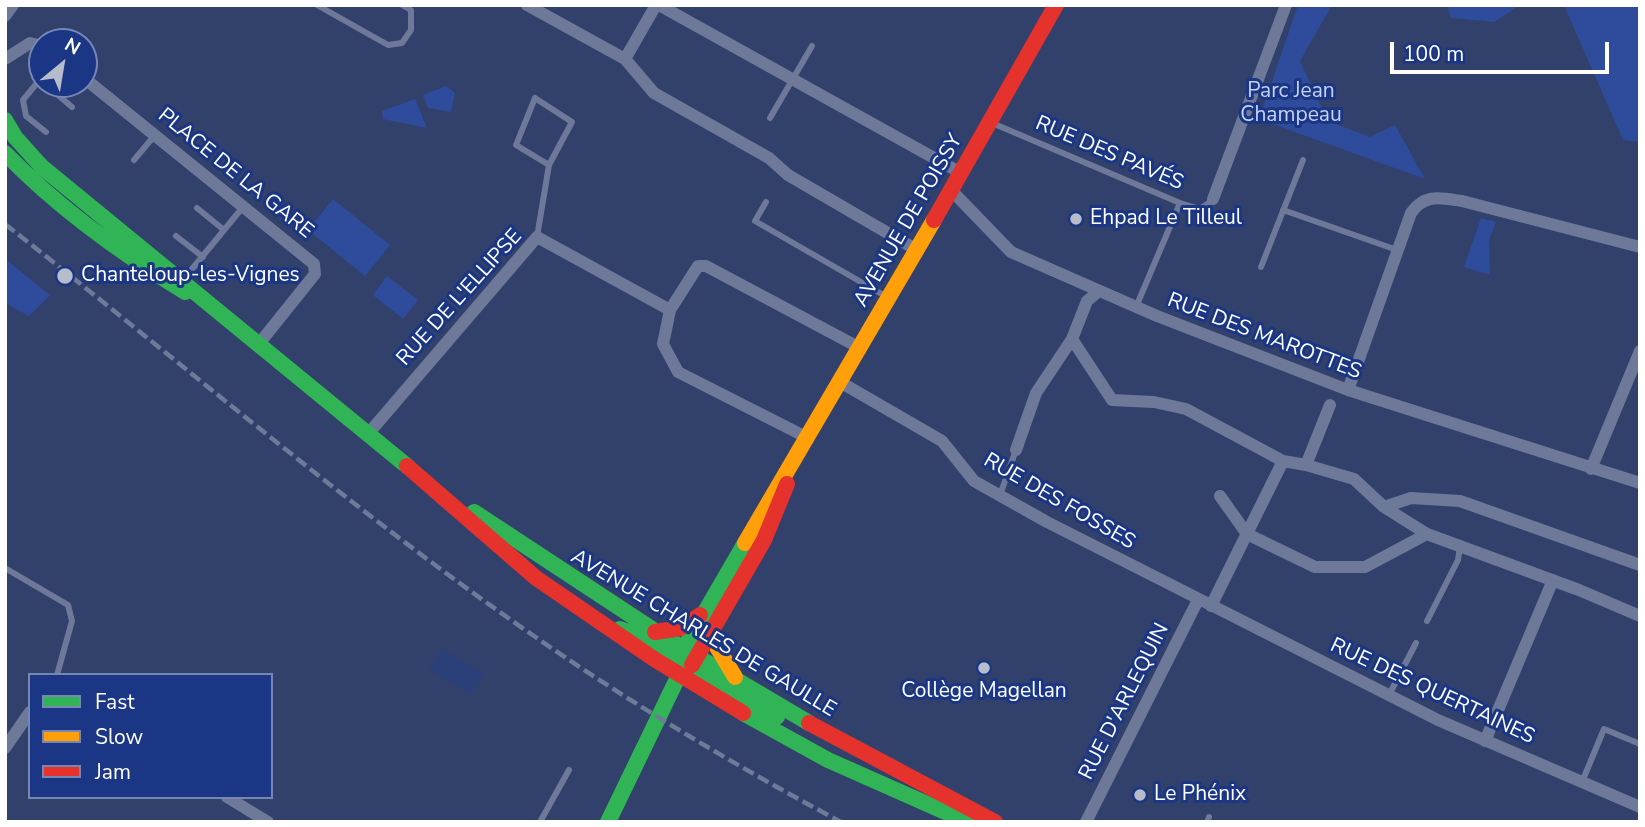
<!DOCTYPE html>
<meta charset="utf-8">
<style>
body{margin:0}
#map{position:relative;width:1645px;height:827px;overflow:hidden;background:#32416c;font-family:"Nunito Sans",sans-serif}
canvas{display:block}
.frame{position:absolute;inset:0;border:7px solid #fff;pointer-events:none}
.legend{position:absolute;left:28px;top:673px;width:245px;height:126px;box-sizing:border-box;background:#1a3684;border:2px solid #7686b5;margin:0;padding:9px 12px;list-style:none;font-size:21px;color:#fff}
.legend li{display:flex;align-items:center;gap:14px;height:35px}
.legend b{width:35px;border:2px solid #7686b5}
.north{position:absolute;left:28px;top:28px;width:70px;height:70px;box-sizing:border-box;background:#1a3684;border:2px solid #7686b5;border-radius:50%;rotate:30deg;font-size:19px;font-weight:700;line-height:28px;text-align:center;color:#fff}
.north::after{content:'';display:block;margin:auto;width:24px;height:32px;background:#b7bccc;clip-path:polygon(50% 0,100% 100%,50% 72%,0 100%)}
.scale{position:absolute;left:1390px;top:42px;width:219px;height:32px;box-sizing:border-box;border:4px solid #fff;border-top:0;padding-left:9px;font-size:21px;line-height:24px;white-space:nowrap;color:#fff;-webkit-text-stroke:5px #1a3684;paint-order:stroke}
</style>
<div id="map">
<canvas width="1645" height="827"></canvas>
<div class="frame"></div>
<ul class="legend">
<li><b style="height:9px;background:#30b455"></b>Fast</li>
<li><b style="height:9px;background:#ff9f0a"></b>Slow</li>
<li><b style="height:9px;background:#e5322d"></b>Jam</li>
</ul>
<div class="north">N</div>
<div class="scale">100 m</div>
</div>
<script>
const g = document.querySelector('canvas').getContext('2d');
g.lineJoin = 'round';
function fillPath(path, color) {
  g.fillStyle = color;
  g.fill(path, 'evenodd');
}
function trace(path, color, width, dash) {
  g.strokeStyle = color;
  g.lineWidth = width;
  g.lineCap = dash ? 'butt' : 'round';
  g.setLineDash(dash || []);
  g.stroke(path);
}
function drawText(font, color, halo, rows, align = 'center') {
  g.font = font + ' "Nunito Sans",sans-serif';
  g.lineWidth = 6;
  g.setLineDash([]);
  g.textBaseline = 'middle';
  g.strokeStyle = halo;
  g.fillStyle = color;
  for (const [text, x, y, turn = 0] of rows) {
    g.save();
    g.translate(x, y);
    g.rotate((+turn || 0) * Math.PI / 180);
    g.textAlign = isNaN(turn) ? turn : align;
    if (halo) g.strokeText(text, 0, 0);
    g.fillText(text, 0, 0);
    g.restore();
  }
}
const green = new Path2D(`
 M1298,5H1332L1300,61L1328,121L1370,137L1395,125L1425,179L1259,119Z
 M1447,5H1520L1494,22L1451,18Z
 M1564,5H1640V142L1623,140Z
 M446,86L455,93L451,112L428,108L423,95Z
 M415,99L427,128L383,119L382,111Z
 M333,199L390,245L365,276L308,230Z
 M1481,218L1496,222L1489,240L1490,275L1464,267Z
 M5,259L50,295L29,316L5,303Z
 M387,276L418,300L403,319L373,295Z`);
const water = new Path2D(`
 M442,649L484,673L471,694L429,670Z`);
const lane = new Path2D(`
 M317,5L388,45L402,43L411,30V10L402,5
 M42,77L23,100L26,116L46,132
 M45,84L72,107
 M770,118L812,46
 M992,123L1180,203L1200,209L1213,200
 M134,160L155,135
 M766,202L755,221L887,297
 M197,208L224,230
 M1283,210L1397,250
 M176,236L203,257
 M537,237L549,165L572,122L535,98L516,145L549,165
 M1261,267L1303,160
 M192,269L243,207
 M1136,307L1180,203
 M1000,495L1016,450
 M5,568L68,605L72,621L57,675
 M1427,621L1458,560L1460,547
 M1389,695L1416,643
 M1582,782L1604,729L1640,744
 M540,822L569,770
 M1207,822L1209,817`);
const street = new Path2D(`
 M527,5L625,59L654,93L769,158L788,175L917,250
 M659,5L961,173
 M5,16L13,5
 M5,59L30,43L42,46
 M625,59L656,5
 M84,78L314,264L315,274L258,345
 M951,190L1011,252L1157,316L1348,390L1640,483
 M1213,199L1286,5
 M1072,339L1112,400L1154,402L1186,409L1283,461
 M840,382L942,441L974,481L1047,522L1438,720L1640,807
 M1348,390L1411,213C1425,193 1441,198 1462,201L1640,247
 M368,434L537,237L670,310
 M808,438L678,372L663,344L670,310L698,266H706L860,348
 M1016,450L1036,393L1072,339L1087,301L1099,291
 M1306,465L1354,479L1384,507L1427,534
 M1591,469L1640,351
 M1220,496L1247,534L1315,567H1365L1427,534L1579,590L1640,616
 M1384,507L1411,498L1460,501L1640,565
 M1211,606L1283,461L1306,465L1330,405
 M1485,741L1553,580
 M5,748L30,712
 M227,797L268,822
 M1086,822L1198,600`);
const fast = new Path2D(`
 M5,120L15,137L42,167L407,466
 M5,153C58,208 119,252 185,292
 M474,512L664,637L809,723
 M620,629L641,636L777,717
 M743,713L828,760L968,822
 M608,822L679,675L683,650L745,543`);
const slow = new Path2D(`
 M745,543L934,220
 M711,637L735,677`);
const jam = new Path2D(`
 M934,220L1056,5
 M407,466L536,578L654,659L743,713
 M655,632L681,628L700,615
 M692,665L764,540L787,484
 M809,723L995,822`);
const rail = new Path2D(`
 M5,224C181,362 350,509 534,636C632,704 736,766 841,822`);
const markers = [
 [1076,219,7,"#b7bccc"],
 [65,276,9,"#b7bccc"],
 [984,668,7,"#b7bccc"],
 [1140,795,7,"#b7bccc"]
];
const parkNames = [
 ["Parc Jean",1291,92],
 ["Champeau",1291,116]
];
const streetNames = [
 ["RUE DES PAVÉS",1109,154,23],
 ["PLACE DE LA GARE",235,174,39],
 ["AVENUE DE POISSY",909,221,-60],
 ["RUE DE L'ELLIPSE",460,298,-48],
 ["RUE DES MAROTTES",1264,337,21],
 ["RUE DES FOSSES",1059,502,30],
 ["AVENUE CHARLES DE GAULLE",703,634,31],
 ["RUE DES QUERTAINES",1432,692,25],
 ["RUE D'ARLEQUIN",1125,702,-63]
];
const poiNames = [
 ["Ehpad Le Tilleul",1090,219],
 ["Chanteloup-les-Vignes",81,276],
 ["Collège Magellan",984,692,"center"],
 ["Le Phénix",1154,795]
];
fillPath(green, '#2e4c9b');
fillPath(water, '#2b3f78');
trace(lane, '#6e799a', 6);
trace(street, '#6e799a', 12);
trace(fast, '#30b455', 16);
trace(slow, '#ff9f0a', 16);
trace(jam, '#e5322d', 16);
trace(rail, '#6f7a9a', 4.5, [12, 5]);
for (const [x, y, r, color] of markers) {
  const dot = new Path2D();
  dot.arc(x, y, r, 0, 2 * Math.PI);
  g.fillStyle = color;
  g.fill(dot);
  trace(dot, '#1a3684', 2.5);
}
drawText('21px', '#c5d3f8', '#1a3684', parkNames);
drawText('21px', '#fff', '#1a3684', streetNames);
drawText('21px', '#fff', '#1a3684', poiNames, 'left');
</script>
